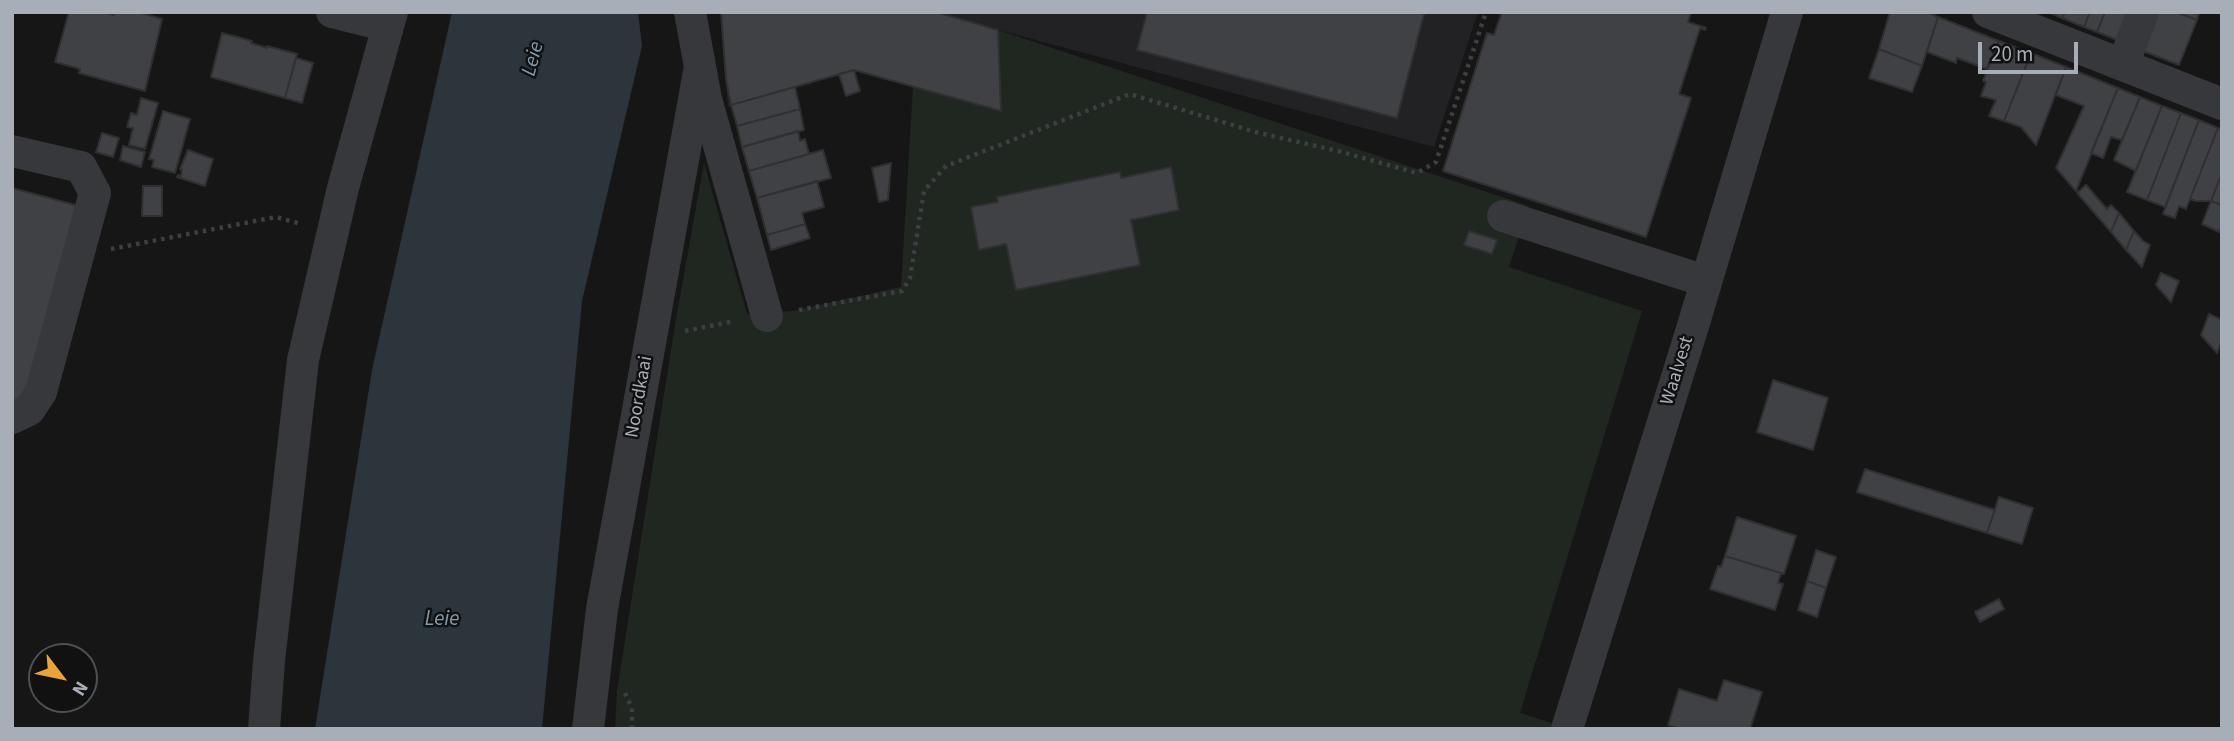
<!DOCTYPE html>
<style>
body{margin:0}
#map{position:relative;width:2234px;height:741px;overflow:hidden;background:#161617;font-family:"Source Sans 3",sans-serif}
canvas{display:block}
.frame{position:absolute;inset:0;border:14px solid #a8aeb7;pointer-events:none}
.north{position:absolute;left:28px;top:643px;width:70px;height:70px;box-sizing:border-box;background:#111112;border:2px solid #4d5054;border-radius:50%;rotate:122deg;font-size:19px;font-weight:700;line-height:28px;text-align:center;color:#a8aeb7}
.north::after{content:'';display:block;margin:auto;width:24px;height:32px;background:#eaa33b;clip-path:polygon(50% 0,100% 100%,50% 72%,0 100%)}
.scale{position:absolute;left:1978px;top:42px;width:100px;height:32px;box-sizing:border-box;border:4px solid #a8aeb7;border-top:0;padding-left:9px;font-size:21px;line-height:24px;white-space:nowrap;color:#a8aeb7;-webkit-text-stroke:5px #111112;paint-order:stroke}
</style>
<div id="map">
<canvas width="2234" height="741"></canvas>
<div class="frame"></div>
<div class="north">N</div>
<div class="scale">20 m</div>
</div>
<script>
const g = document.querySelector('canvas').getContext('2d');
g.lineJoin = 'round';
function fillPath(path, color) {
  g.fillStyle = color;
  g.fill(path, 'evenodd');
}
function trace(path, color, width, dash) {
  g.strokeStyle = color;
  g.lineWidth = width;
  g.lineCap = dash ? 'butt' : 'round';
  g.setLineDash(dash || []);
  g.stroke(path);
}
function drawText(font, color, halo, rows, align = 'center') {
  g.font = font + ' "Source Sans 3",sans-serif';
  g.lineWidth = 5;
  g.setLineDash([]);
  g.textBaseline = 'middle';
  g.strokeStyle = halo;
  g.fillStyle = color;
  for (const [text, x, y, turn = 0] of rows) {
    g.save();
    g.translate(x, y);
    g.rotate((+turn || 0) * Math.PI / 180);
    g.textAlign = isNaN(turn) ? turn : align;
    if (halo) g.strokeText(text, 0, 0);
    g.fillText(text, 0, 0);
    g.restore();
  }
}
const built = new Path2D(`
 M721,12H1478L1434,147L999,30L1001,111L854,70L728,107Z`);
const green = new Path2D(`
 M998,30L1529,206L1509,267L1642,311L1520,713L1571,729H615L617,691L676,319L704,163L747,314L792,311L901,287L913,87L1000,111Z`);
const water = new Path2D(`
 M452,12H638L642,46L582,301L542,729H315L372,370Z`);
const building = new Path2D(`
 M69,12H104L114,15L115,12H138L162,19L145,91L79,73L80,69L55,62Z
 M721,12H936L998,30L1001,111L854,70L731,105L726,79Z
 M1147,12H1417L1424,14L1397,118L1137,50Z
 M1502,12H1691L1688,22L1706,28L1705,30L1700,28L1679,94L1691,98L1646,237L1443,171L1487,33L1494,35Z
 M1890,12H1927L1938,17L1922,66L1879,49Z
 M2048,12H2065L2062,18Z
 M2065,12H2090L2084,27L2062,18Z
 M2090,12H2105L2097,32L2084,27Z
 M2105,12H2126L2125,43L2097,32Z
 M2153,12H2176L2197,20L2179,65L2135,48Z
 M2176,12H2199L2197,20Z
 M1938,17L1999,41L1987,69L1957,58L1956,63L1927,52Z
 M222,33L252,41L251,43L267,48V46L297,54L285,98L211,77Z
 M1999,41L2031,53L2004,121L1989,116L1996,100L1981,96L1986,82L1983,81Z
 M1879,49L1922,66L1912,92L1869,78Z
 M2031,53L2066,67L2036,145L2021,127L2004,121Z
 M296,58L313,63L302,103L285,98Z
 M2066,67L2118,88L2076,191L2056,168L2084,106L2056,95Z
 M854,70L860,91L846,96L839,74Z
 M795,87L800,109L737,126L731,105Z
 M2118,88L2140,97L2122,140L2111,137L2103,158L2091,153Z
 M2140,97L2162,106L2136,171L2114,160Z
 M141,98L158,103L145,149L129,145L133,128L127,127L131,113L137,115Z
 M2162,106L2181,113L2147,200L2127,192Z
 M800,109L804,130L742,147L737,126Z
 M163,111L190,119L175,173L152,167L154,160L149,159Z
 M2181,113L2199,120L2165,207L2147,200Z
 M2199,120L2218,128L2186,209L2179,206L2175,218L2163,214Z
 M2218,128L2222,129V173L2211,201H2196L2190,199Z
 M798,131L800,141L805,139L809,154L749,171L742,147Z
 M102,133L119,138L113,157L96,152Z
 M123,146L145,152L141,167L120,160Z
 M188,150L213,159L205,186L177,177L178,175L181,176L182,170L180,169Z
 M823,150L831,178L757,198L749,171Z
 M891,163L888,200L879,202L872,168Z
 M1171,167L1179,210L1131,220L1140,265L1016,290L1006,244L979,250L971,207L998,202L997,197L1120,172L1121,178Z
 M2222,173V205L2211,201Z
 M817,181L824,207L802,213L805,224L767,235L757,198Z
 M2086,185L2107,209L2111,205L2119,213L2111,232L2077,193Z
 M143,186H162V216H142Z
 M12,188L79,206L22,407L12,404Z
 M2211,201L2222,205V226L2219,232L2202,224Z
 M2119,213L2134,231L2126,250L2111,232Z
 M805,224L810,238L771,250L767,235Z
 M1469,231L1497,240L1492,254L1464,245Z
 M2134,231L2143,241L2150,245L2142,267L2126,250Z
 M2161,273L2179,281L2171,302L2156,285Z
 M2209,314L2222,320V340L2217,353L2201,335Z
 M1773,380L1828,398L1813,450L1757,432Z
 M1865,469L1995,510L1987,533L1857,492Z
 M1999,497L2033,508L2022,544L1987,533Z
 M1737,517L1796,536L1784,574L1725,556Z
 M1816,550L1836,557L1826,588L1807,581Z
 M1725,556L1781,573L1778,583L1783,584L1775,610L1710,589L1718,566L1721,567Z
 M1807,581L1826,588L1817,617L1798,610Z
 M1999,599L2004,609L1980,622L1975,612Z
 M1724,680L1762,692L1750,729H1680L1668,725L1679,689L1717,701Z`);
const path = new Path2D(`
 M111,249L276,217L301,224
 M799,310L902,291L910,278L924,191L946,166L1130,94L1259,133L1338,151L1417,173L1436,162L1486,12
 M685,331L735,321
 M625,693L632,708V729`);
const minor = new Path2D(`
 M332,12L388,26
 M690,12L706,99L767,316
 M1988,12L2222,104
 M2123,65L2143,12
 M12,151L81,167L95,193L41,392L29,410L12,418
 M1503,216L1705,281
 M264,729L269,661L303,360L343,188L392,12
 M588,729L602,609L700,66
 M1567,729L1693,326L1787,12`);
const streetNames = [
 ["Waalvest",1678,371,-73],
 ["Noordkaai",640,397,-80]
];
const waterNames = [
 ["Leie",534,59,-75],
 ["Leie",442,620]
];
fillPath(built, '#222224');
fillPath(green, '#202720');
fillPath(water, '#2c353b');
fillPath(building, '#404144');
trace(building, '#303033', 2);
trace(path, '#3d3f43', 4.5, [3.5, 5]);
trace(minor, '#37383c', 32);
drawText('19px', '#a8aeb7', '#111112', streetNames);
drawText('italic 21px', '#819db0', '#111112', waterNames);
</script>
